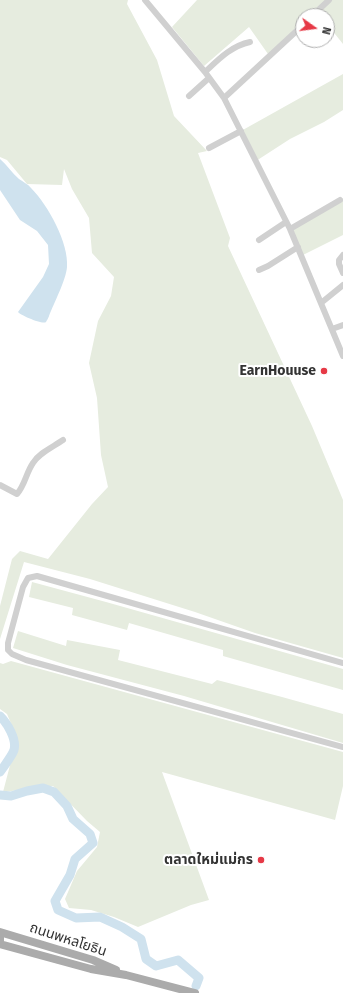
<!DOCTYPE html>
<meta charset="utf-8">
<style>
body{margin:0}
#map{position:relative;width:343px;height:993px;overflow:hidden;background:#fff;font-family:"Fira Sans",sans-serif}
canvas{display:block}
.north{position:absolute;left:295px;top:8px;width:40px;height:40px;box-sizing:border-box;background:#fff;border:1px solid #adadad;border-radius:50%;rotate:104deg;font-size:11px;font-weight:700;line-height:16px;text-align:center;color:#333}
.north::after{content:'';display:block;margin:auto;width:14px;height:18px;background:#e63946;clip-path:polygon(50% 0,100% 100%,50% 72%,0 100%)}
</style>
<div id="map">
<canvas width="343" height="993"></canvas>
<div class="north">N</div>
</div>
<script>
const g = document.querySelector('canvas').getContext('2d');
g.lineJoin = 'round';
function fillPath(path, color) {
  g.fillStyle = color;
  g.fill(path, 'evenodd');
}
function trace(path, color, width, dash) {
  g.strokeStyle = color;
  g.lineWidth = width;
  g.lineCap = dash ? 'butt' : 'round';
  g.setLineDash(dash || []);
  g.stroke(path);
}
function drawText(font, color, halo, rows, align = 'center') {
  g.font = font + ' "Fira Sans","Noto Sans Thai",sans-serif';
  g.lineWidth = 4;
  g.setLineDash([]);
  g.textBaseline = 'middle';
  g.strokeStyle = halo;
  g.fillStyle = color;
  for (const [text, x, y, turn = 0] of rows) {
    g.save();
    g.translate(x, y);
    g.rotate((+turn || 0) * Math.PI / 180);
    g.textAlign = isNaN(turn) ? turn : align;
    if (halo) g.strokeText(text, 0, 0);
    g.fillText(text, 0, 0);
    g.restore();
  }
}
const green = new Path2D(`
 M0,0H128L127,4L157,60L174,116L207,151L198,153L230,238L228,246L312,426L343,500V658L255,633L195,612L90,579L24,562L0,639V606L12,559L20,551L48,559L92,504L108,487L101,455L97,398L89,363L98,321L111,296L114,277L92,253L89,218L72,189L64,169L62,185L27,184L7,160L0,157Z
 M197,0H343V44L327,24V16H303V28L268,54L249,27L204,66L172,27Z
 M343,74V110L324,122L290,139L256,161L241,131Z
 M343,198V235L303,255L292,227L340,200Z
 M32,582L106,602L343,669V690L223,656V650L129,623L127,630L72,615L73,608L29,597Z
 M18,631L66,646L67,640L120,650L118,660L212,684L217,680L282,697L343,714V743L184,696L67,665L13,648Z
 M11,661L343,752V786L335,820L162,772L209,900L191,905L138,927L114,917L91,910L69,908L65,899L77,871L97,847L100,832L87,821L53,786L3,792L14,750L18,740L7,714L0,709V663L3,664Z`);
const water = new Path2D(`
 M0,159C7,165 12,173 19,179C23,182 28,184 31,188C48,205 69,243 67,267C66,280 54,303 49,316C49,317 46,322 46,322C43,325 20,315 18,312L43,277L49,264L48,245L37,231L20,220L0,190Z`);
const river = new Path2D(`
 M0,716C7,723 17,739 14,750C12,756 4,766 0,772
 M0,795L11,796L27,791L43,788L54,792L67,806L73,819L90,834L93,843L75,859L70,875L55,901L58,910L76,918L100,917L122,927L141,939L146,959L156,966L178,960L199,978L196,986`);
const minor = new Path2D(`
 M145,0L205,72L224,98L290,229L343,356
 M312,16L329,0
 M205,72C218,60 231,46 250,42
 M189,96L209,78
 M224,98L303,25
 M209,148L241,131
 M290,229L340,200
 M259,240L286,222
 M343,255L339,260V264L343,273
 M259,270L268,266L298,247
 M321,303L343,285
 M332,329L343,325
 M0,485L17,494C25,485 26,473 33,463C39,453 53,447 63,440
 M343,663L37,576L28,578L23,587L8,643V650L12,654L26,660L343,747`);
const major = new Path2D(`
 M0,944L91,969L126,975L195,993
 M0,944V932L93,960L116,970`);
const markers = [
 [324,371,4,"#e63946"],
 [261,860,4,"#e63946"]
];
const poiNames = [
 ["EarnHouuse",316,371],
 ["ตลาดใหม่แม่กร",253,860]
];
const streetNames = [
 ["ถนนพหลโยธิน",68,940,18]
];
fillPath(green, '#e6ecdf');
fillPath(water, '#cfe2ee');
trace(river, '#cfe2ee', 9);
trace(minor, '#d0d0d0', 6);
trace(major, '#ababab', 8);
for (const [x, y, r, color] of markers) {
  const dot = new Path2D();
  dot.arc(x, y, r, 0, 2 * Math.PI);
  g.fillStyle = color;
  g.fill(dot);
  trace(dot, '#fff', 1.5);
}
drawText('bold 14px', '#333', '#fff', poiNames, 'right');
drawText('14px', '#333', '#fff', streetNames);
</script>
